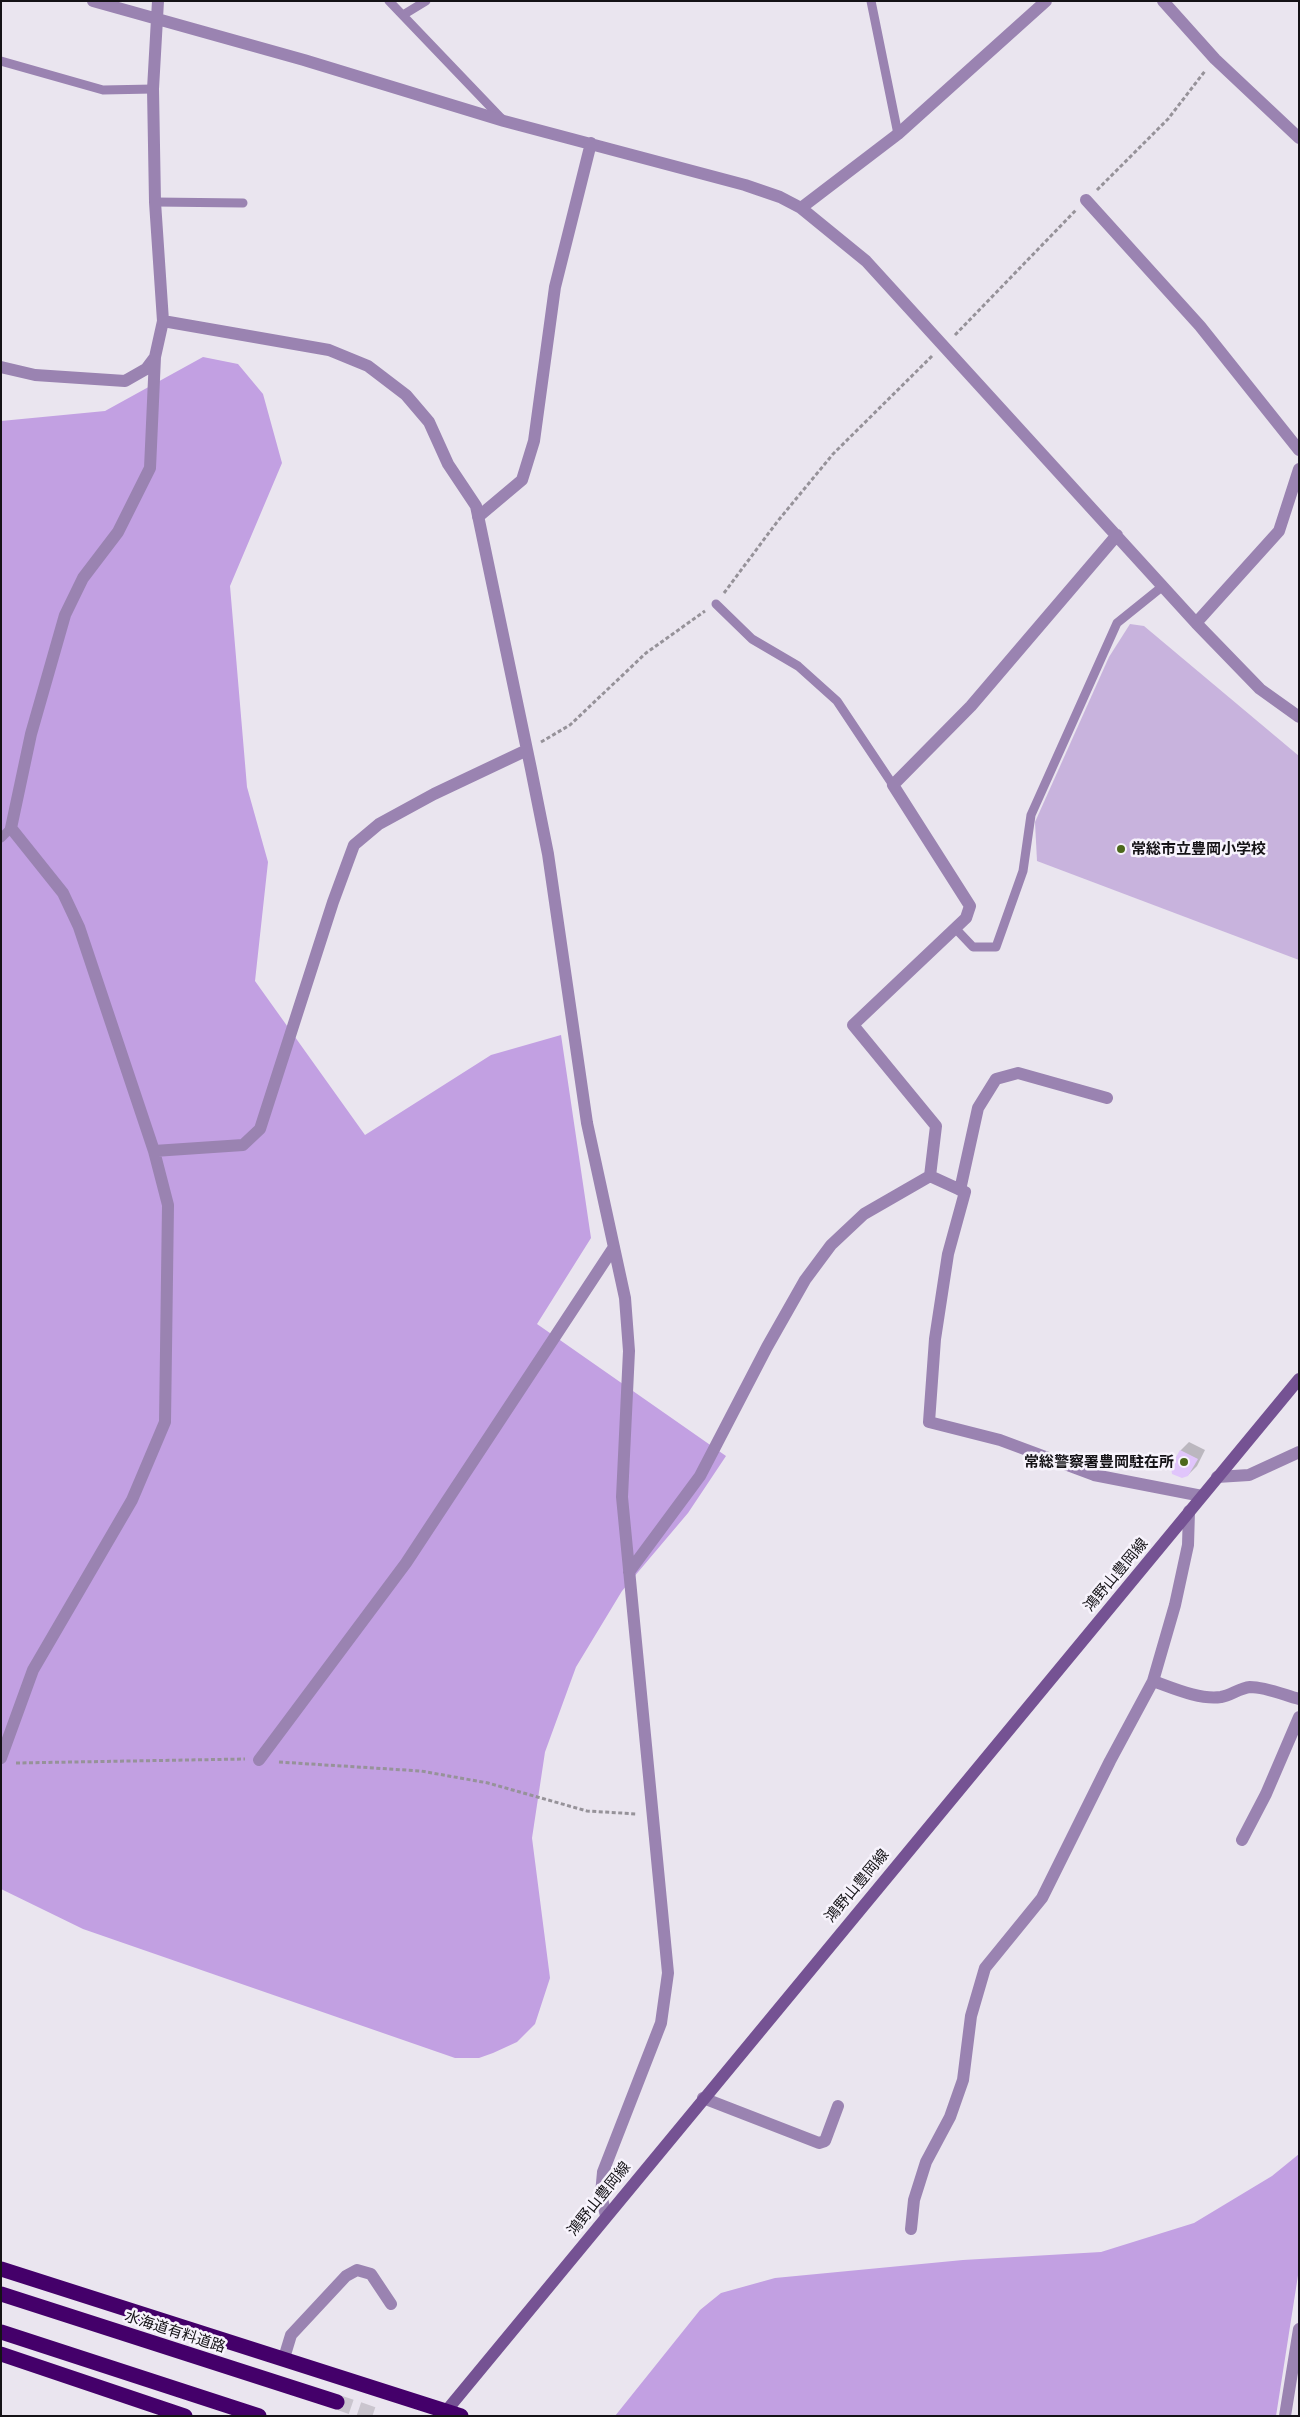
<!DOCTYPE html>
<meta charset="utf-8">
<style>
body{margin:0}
#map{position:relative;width:1300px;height:2417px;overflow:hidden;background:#eae5ef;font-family:Quicksand,sans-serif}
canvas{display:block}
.frame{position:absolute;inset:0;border:2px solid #141216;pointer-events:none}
</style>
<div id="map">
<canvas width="1300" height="2417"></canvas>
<div class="frame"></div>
</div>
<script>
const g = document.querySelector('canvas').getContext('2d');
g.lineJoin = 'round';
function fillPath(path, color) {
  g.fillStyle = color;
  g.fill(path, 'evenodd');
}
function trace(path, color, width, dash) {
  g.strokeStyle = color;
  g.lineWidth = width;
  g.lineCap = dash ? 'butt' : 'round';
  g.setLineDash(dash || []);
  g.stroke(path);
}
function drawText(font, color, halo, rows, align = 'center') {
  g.font = font + ' Quicksand,"Noto Sans JP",sans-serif';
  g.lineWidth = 5;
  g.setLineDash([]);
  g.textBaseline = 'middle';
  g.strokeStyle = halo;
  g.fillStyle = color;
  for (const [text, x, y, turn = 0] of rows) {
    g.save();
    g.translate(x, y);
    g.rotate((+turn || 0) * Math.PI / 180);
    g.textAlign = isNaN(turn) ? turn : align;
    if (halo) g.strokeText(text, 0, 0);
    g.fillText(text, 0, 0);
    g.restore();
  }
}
const green = new Path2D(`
 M1130,624L1144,626L1299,756V960L1037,861L1035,822L1109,657Z`);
const forest = new Path2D(`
 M203,357L238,364L263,394L282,463L230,586L247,787L268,862L255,981L365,1135L491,1055L561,1035L591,1238L537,1324L726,1456L688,1513L622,1591L576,1667L545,1752L532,1838L550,1978L535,2024L517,2042L493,2053L479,2058H455L83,1929L1,1889V421L105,411Z
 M1299,2154V2269L1276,2416H615L700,2310L721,2293L775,2278L963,2260L1101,2252L1194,2223L1272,2176Z`);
const shadow = new Path2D(`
 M1189,1442L1205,1450L1197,1466L1188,1475L1173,1467L1181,1450Z`);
const building = new Path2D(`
 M1180,1450L1198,1459L1188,1476L1182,1478L1172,1474L1171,1466Z`);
const highwayTunnel = new Path2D(`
 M337,2402L378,2416`);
const path = new Path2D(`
 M1097,190L1168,119L1205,71
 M955,335L1076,210
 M724,593L777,522L833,454L932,356
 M541,742L570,725L646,653L705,611
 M279,1762L421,1771L488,1783L587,1811L637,1814
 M16,1763L245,1759`);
const lane = new Path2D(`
 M389,1L502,119
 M871,1L898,134
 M403,15L426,1
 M1,61L103,90L153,89
 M155,202L243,203
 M716,604L752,639L798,666L837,701L893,785
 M1,838L11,828
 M955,928L973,947H996L1023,871L1031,815L1117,623L1163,586`);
const street = new Path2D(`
 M93,1L304,60L504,121L745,185L780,197L801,208L866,261L1196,623L1260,689L1299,717
 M1163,1L1215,59L1299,138
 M1086,200L1200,326L1299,450
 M801,208L898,134L1046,1
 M163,321L329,350L368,366L406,395L429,422L448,464L476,506L531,769L548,854L587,1123L625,1298L629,1351L622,1497L668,1973L661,2023L603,2172L601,2194L606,2216
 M1,367L35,375L125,381L146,369L155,357L163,321L155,202L153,89L158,1
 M478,517L522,480L534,441L555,287L591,143
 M1196,623L1279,531L1299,469
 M154,1151L243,1145L260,1129L333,902L354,845L379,824L434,794L527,750
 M930,1176L936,1126L853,1025L966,918L970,906L893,785L971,706L1117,535
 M930,1176L965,1192L948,1254L935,1339L929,1422L1000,1440L1094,1475L1202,1496
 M960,1190L978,1108L996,1079L1018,1073L1107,1098
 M1217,1477L1249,1475L1299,1452
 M629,1572L700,1476L767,1347L805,1280L831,1245L864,1214L930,1176
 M1153,1681C1173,1688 1199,1700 1221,1697C1231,1695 1240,1688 1250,1687C1266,1687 1284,1695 1299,1699
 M1,1758L33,1670L132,1500L165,1422L168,1205L154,1151L79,927L63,893L11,828L31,734L65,615L83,578L118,532L150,468L155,357
 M259,1760L406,1563L614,1247
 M1242,1840L1266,1794L1299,1717
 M703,2098L819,2143L825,2141L838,2106
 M911,2229L914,2200L926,2162L950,2117L963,2080L971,2016L985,1968L1042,1898L1110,1761L1153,1681L1175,1605L1188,1545L1189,1511
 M284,2358L291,2335L346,2276L357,2270L371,2274L391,2304
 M1285,2416L1299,2329`);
const secondary = new Path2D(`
 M442,2416L1299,1379`);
const highway = new Path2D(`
 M1,2269L461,2416
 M1,2294L337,2402
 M1,2332L259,2416
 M1,2354L185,2416`);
const markers = [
 [1121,849,5,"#4c681c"],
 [1184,1462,5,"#4c681c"]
];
const poiNames = [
 ["常総市立豊岡小学校",1131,849],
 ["常総警察署豊岡駐在所",1174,1462,"right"]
];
const streetNames = [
 ["鴻野山豊岡線",1116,1575,-50],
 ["鴻野山豊岡線",857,1886,-50],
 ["鴻野山豊岡線",599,2199,-51],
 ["水海道有料道路",175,2332,18]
];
fillPath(green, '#c8b3dd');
fillPath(forest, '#c2a0e2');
fillPath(shadow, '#0003');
fillPath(building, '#e0c5fb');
trace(highwayTunnel, '#cac5ce', 15, [15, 8]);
trace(path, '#969299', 3, [4, 2.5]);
trace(lane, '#9a83b1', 9);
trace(street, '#9a83b1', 12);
trace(secondary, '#755293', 12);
trace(highway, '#44006a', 15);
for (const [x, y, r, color] of markers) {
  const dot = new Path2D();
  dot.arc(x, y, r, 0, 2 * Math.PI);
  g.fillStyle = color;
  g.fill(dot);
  trace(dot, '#f7f3fc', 2);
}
drawText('bold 15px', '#141216', '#f7f3fc', poiNames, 'left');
drawText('15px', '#141216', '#f7f3fc', streetNames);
</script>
